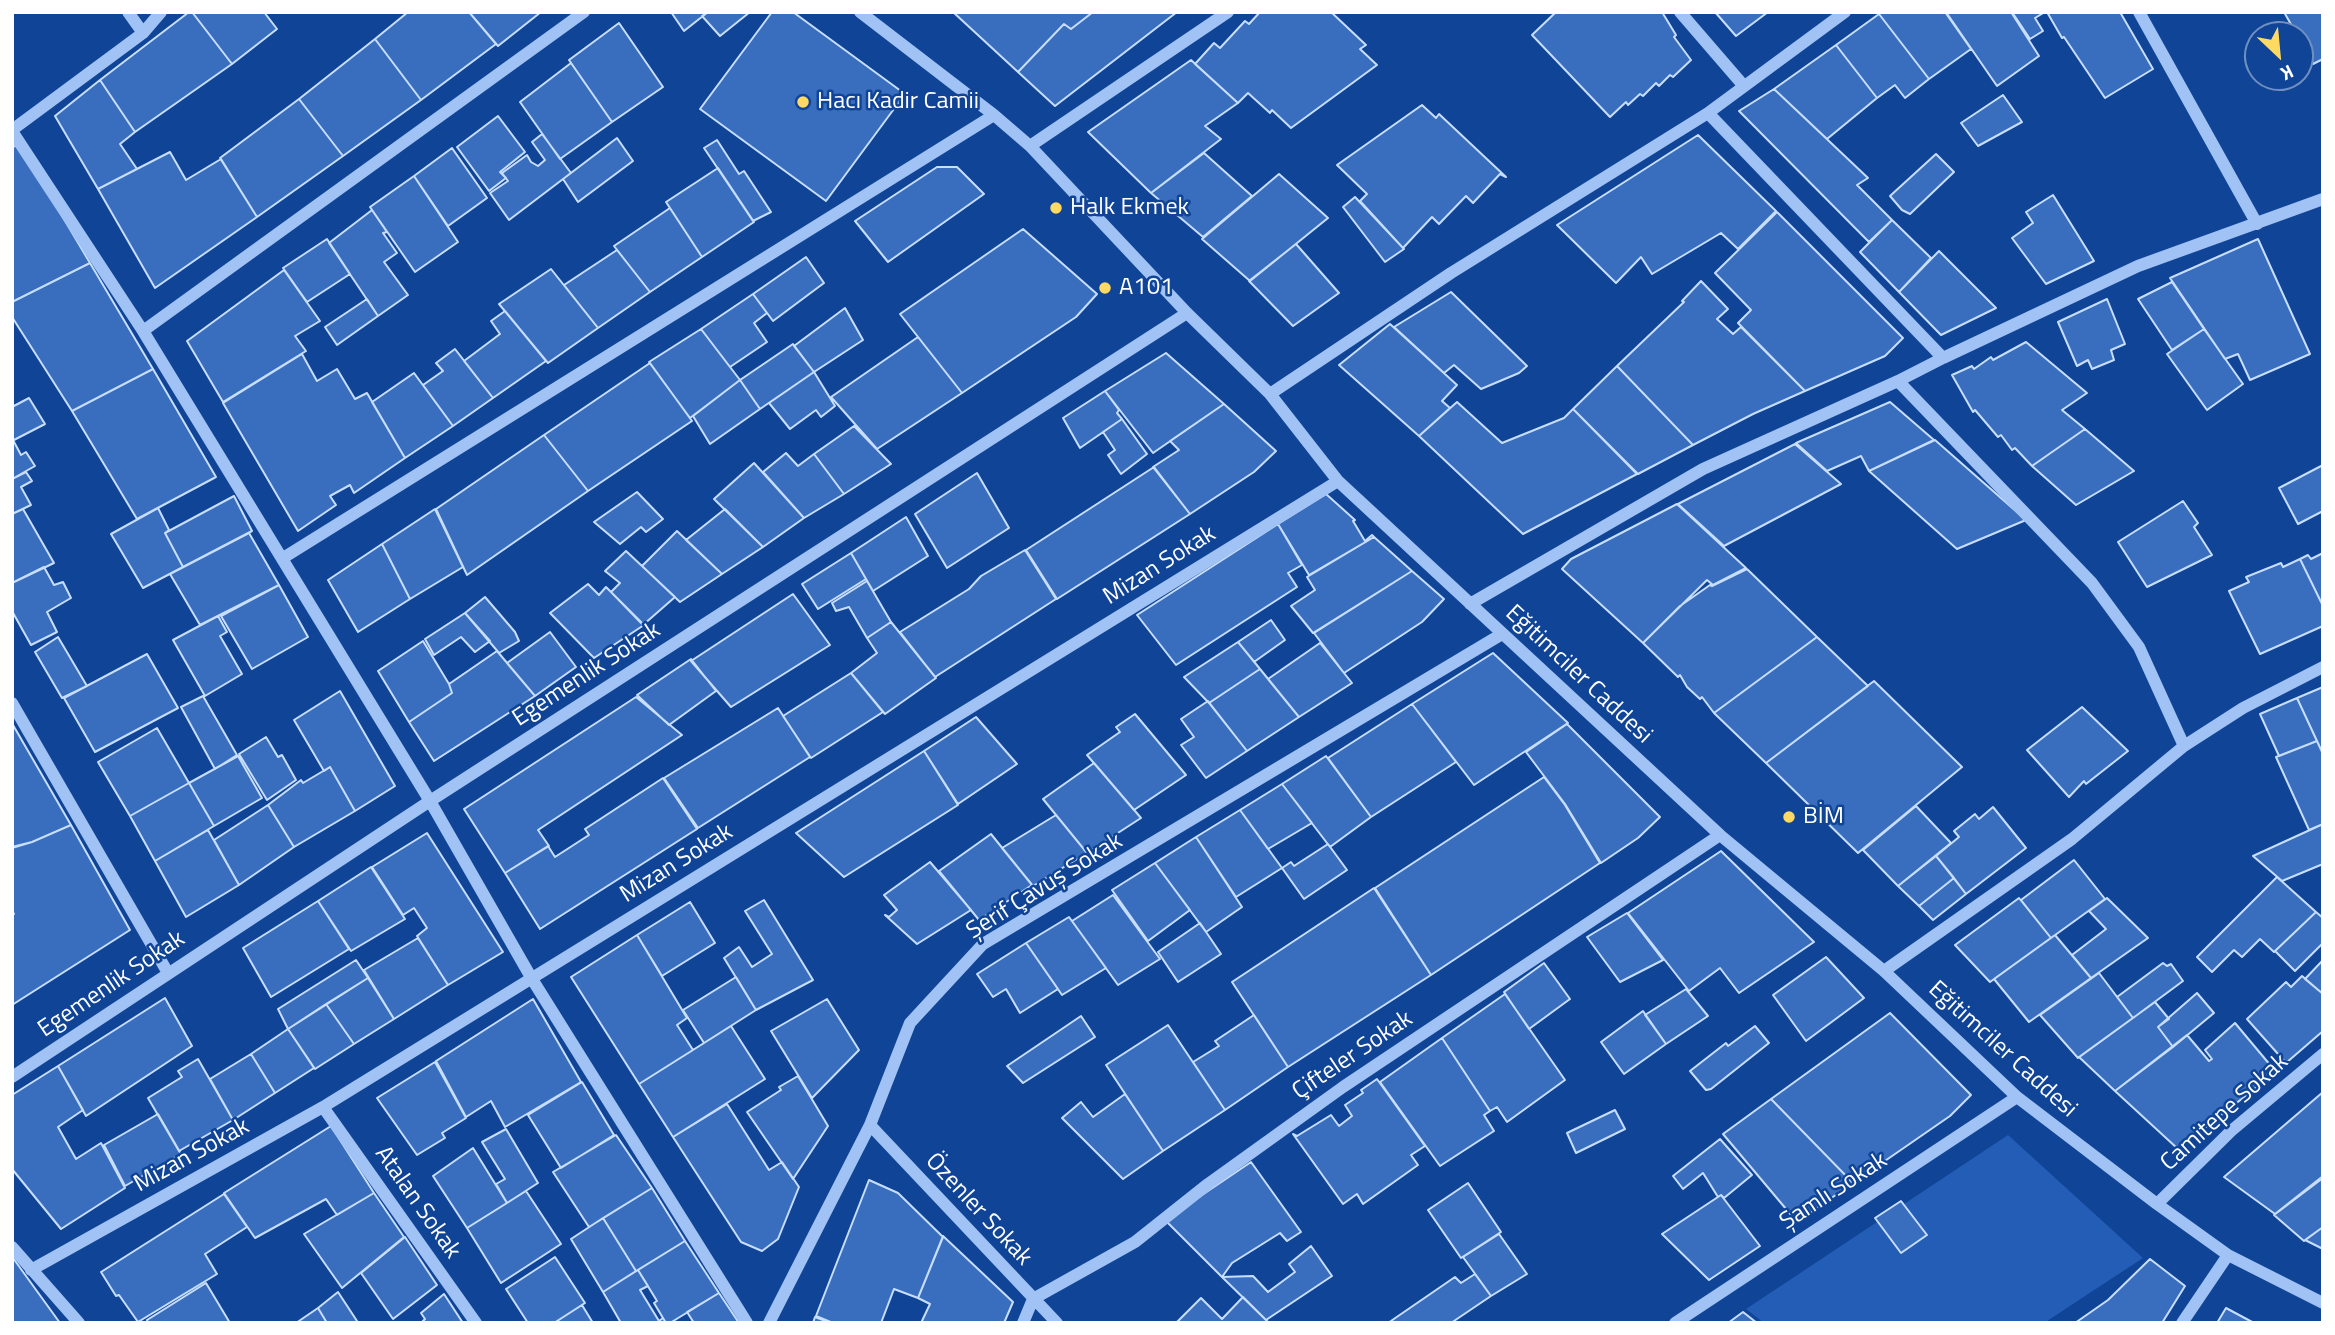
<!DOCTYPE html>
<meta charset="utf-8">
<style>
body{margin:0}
#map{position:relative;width:2335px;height:1335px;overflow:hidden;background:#104497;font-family:"Titillium Web",sans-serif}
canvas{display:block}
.frame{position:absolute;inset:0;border:14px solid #fff;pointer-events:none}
.north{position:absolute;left:2244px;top:21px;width:70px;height:70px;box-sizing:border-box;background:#104497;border:2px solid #708fc1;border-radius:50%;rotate:154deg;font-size:19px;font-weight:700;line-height:28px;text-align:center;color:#fff}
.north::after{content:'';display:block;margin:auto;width:24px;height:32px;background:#ffda63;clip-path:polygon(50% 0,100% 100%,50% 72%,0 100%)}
</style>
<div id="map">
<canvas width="2335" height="1335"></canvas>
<div class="frame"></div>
<div class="north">K</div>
</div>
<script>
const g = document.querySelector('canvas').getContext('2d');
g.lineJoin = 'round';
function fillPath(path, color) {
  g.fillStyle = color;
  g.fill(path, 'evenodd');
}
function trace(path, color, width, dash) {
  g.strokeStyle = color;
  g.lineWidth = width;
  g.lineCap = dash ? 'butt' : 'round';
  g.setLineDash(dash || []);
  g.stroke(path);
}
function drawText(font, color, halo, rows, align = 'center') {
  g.font = font + ' "Titillium Web",sans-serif';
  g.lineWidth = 5;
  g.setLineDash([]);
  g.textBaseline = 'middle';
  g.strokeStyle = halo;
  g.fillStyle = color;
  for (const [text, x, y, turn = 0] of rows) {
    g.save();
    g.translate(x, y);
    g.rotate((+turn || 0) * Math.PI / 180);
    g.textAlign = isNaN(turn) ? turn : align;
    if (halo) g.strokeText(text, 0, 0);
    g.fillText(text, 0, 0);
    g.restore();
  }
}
const green = new Path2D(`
 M2008,1135L2143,1258L2044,1323H1764L1746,1309Z`);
const building = new Path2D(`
 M189,12H192L232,64L135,132L100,80Z
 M192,12H264L277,29L232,64Z
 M408,12H469L496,44L421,100L375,39Z
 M469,12H541L498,46Z
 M671,12H708L684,31Z
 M708,12H750L720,36L702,16Z
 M772,12H793L905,94L826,201L700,109Z
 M953,12H1093L1071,29L1064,24L1018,72Z
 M1093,12H1177L1055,106L1018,72L1064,24L1071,29Z
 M1260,12H1331L1366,45L1360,49L1377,65L1291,128L1272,110L1270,113L1248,93L1238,103L1195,64L1214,43L1220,48L1245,21L1249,24Z
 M1556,12H1662L1676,35L1674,37L1691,60L1673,77L1670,75L1659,86L1656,83L1643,96L1640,94L1628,105L1626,102L1610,117L1532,35Z
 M1715,12H1768L1736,36Z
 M1881,12H1945L1971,49L1929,79L1879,14Z
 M1946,12H2011L2039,56L1997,86Z
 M2012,12H2045L2035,18L2043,31L2030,39Z
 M2047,12H2120L2153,69L2105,98L2064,37L2062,38Z
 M2284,12H2323V59L2313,64L2300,41V35H2297Z
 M1879,14L1929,79L1905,98L1895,85L1877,98L1836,45Z
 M619,23L663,87L612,122L569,60Z
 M375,39L421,100L343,156L299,99Z
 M1836,45L1877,98L1827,139L1774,89Z
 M1191,60L1238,103L1205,126L1221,139L1151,193L1088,132Z
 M571,63L612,122L560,159L520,102Z
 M100,80L135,132L120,144L137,169L98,189L55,116Z
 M1774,89L1868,178L1857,185L1892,220L1869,242L1739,111Z
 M2003,95L2022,122L1978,146L1961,123Z
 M299,99L343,156L257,217L220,158Z
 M1422,105L1436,118L1439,114L1506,177L1500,174L1473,203L1466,196L1439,224L1432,217L1403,248L1360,201L1367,194L1337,165Z
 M498,116L525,152L500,172L506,178L489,191L457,147Z
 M542,134L571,173L509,220L490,193L508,181L502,173L527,155L531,162L538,166L545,160L532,142Z
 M1698,135L1776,211L1738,249L1721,233L1652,274L1641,257L1616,283L1557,225Z
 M617,138L633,161L578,202L563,179Z
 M717,140L739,174L744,171L771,212L753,221L704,148Z
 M19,143L90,263L12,302V148Z
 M452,148L487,198L448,226L414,176Z
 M170,152L186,180L221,159L257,217L155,288L98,189Z
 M1204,153L1252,196L1203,237L1151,193Z
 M1936,154L1954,172L1910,214L1902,210L1890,196Z
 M937,167H957L984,194L888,262L855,221Z
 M718,168L754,222L702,257L666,202Z
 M1279,174L1328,218L1250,281L1202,239Z
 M414,176L458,242L415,272L370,207Z
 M2053,195L2094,261L2046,284L2012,238L2033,223L2026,212Z
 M1355,197L1404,249L1385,262L1343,207Z
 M670,208L702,257L650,292L614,246Z
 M372,210L387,232L383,233L397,253L384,262L408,295L378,316L329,243Z
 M1777,212L1903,338L1885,356L1805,391L1738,323L1751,310L1715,273Z
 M1892,220L1931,258L1899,292L1860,252Z
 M1023,229L1097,294L1076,317L962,393L900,314Z
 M327,239L350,274L307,302L283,268Z
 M2258,239L2310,354L2250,380L2238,354L2225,359L2170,278Z
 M1296,244L1339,293L1293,326L1249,281Z
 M617,250L650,292L598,328L564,285Z
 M1939,251L1996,308L1941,335L1899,292Z
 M806,257L824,283L773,321L753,294Z
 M90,263L153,369L72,411L12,317V302Z
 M551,269L598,328L548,363L499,304Z
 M284,270L320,321L295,336L306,351L223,402L187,341Z
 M1701,281L1728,309L1717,319L1733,334L1741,327L1805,391L1753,414L1693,445L1617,366L1684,302L1682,301Z
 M2172,282L2204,329L2172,350L2138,299Z
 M1451,292L1527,366L1519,373L1481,389L1454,365L1444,373L1394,327Z
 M753,294L767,313L754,323L767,342L730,367L701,329Z
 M367,299L378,316L337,345L325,327Z
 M2107,299L2125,344L2111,350L2114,360L2092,369L2088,360L2077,366L2058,322Z
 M845,308L863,340L814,372L794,346Z
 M505,311L546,361L493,398L464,361L500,334L491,321Z
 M1390,324L1457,385L1442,401L1450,408L1419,436L1339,365Z
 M701,329L740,380L690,418L649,362Z
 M2204,329L2243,384L2207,410L2167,354Z
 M918,337L962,393L877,449L831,397Z
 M2026,342L2087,393L2062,410L2085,429L2032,466L2015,448L2012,450L2001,435L1998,437L1975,410L1973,412L1952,375L1972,366L1974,369L1991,357L1993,360Z
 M793,344L814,372L760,409L740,380Z
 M455,349L493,398L453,426L423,385L443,371L436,363Z
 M1166,353L1224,404L1153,453L1105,391Z
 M302,354L317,381L337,369L355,399L367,393L405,458L354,493L350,485L330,496L336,505L298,531L223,403Z
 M650,363L692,421L588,491L544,435Z
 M1617,366L1693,445L1638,474L1573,409Z
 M153,369L216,477L137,519L72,411Z
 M814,372L835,406L821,417L816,410L790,429L769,403Z
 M414,373L453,426L405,458L372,402Z
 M740,380L760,409L710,444L693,416Z
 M1105,391L1119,410L1117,413L1122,419L1080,448L1063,418Z
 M29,398L45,424L12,441V407Z
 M1457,402L1502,443L1564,418L1573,409L1637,474L1523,534L1419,436Z
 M1890,402L1934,440L1869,471L1861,456L1827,471L1796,443Z
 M1224,404L1276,451L1254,472L1190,514L1153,467L1179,450L1170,441Z
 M1122,419L1147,454L1121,474L1108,455L1115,450L1103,432Z
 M854,426L891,464L844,494L814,454Z
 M2085,429L2134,471L2076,505L2032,466Z
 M544,435L588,491L467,575L436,509Z
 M13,440L21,455L26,452L35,466L12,479Z
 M1935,440L2026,520L1957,549L1869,471Z
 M1795,444L1841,484L1724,546L1678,504Z
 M786,453L798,466L814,454L844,494L804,518L763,472Z
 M754,463L804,518L763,547L714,499Z
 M2323,465V511L2298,524L2279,488Z
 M1154,467L1190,514L1057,599L1026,550Z
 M26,472L32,481L21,487L31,505L12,514V479Z
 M977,473L1009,528L947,568L915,514Z
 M637,492L663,519L646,532L641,527L620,544L594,522Z
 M1326,494L1355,520L1353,521L1365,541L1372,535L1374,537L1309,575L1278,524Z
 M234,496L252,531L183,567L165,533Z
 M2183,501L2198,523L2194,527L2212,555L2147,587L2118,542Z
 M1677,504L1746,568L1713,585L1707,580L1643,643L1562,569L1571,559Z
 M158,508L169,530L165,533L183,567L143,588L111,534Z
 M23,509L54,563L12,583V514Z
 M435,509L463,567L410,599L382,544Z
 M725,509L763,547L722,574L686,540Z
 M906,517L928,556L873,591L851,553Z
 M1278,524L1302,565L1288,573L1297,587L1176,665L1137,615Z
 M677,531L722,574L680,602L642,566Z
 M249,533L279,585L200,625L170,574Z
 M1374,537L1412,571L1313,633L1291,606L1315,590L1307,577Z
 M382,544L410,599L358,632L328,580Z
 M1025,550L1056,599L935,677L900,632L969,589L981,576Z
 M626,551L675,597L643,625L611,592L620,583L605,571Z
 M851,553L866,579L818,609L802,584Z
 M2323,553V606L2300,559L2308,555L2311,559Z
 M2300,559L2323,606V626L2260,654L2229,591L2249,582L2246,577L2281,563L2283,567Z
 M44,567L54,585L63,582L71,598L47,612L57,632L31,645L12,611V583Z
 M1747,569L1817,637L1714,713L1702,697L1700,699L1687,687L1680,675L1678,677L1643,643L1680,606L1710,585L1712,586Z
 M1412,571L1444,599L1422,622L1344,673L1314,633Z
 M867,581L891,622L867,638L849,607L836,611L832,603Z
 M588,584L599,595L606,587L644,625L594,658L550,613Z
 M279,585L308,637L252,669L221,616Z
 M793,594L830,645L731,707L691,661Z
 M485,597L515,632L519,641L499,653L465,613Z
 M465,613L490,641L475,652L461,637L434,655L425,639Z
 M218,616L227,632L220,636L242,674L205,696L173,640Z
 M1271,620L1285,640L1254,662L1238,642Z
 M891,622L936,678L885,714L851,673L877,653L867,638Z
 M550,632L576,667L535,696L507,663Z
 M58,637L87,686L62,698L35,652Z
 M1817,637L1868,686L1766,763L1714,713Z
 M423,641L449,684L452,693L409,722L378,671Z
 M1238,642L1260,669L1209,703L1184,677Z
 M1320,643L1352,683L1299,717L1268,679Z
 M497,651L535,696L434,761L409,722L452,693L449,684Z
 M1493,653L1568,723L1474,785L1412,704Z
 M147,654L178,708L95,752L64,698Z
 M691,659L716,691L669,725L637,695Z
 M1260,669L1299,717L1247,751L1209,703Z
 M851,673L883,712L811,758L783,716Z
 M1874,681L1962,767L1858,853L1766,763Z
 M2323,687V754L2297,698Z
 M340,691L395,786L355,811L330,767L324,771L294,720Z
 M203,696L237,755L215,769L181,707Z
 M636,697L682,735L538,830L549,846L505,873L464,809Z
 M2297,698L2317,741L2279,756L2260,714Z
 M1208,701L1247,751L1206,778L1181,745L1194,737L1181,719Z
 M1412,704L1456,762L1371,817L1328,758Z
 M2082,707L2128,751L2086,784L2084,781L2069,797L2027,750Z
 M778,708L810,757L698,828L664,778Z
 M1135,714L1186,775L1134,810L1087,755L1120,732L1116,727Z
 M976,717L1017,764L958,804L924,751Z
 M1567,724L1660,817L1638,838L1601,863L1565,804L1526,752Z
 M13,725L71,825L32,842L12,848Z
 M157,728L189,783L130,816L98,762Z
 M266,737L278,757L282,755L296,780L267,800L239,754Z
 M2317,741L2323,754V824L2309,830L2276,757Z
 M924,751L958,805L844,877L796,833Z
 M238,756L262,798L214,826L189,783Z
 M1326,756L1371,817L1330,847L1282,784Z
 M1094,763L1141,818L1087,853L1043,799Z
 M330,767L355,811L294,847L268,805L301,780L303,783Z
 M1544,777L1565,805L1600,863L1431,975L1375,888Z
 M663,778L697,829L540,929L505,873L548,846L555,857L589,835L585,829Z
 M189,783L214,826L155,861L130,816Z
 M1282,784L1312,823L1268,849L1240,810Z
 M268,805L294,847L239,885L214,840Z
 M1916,806L1951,843L1898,886L1863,850Z
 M1993,807L2026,848L1966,894L1936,856L1959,837L1954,831L1975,814L1979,819Z
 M1240,810L1282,868L1236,897L1196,837Z
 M1056,815L1087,853L1033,886L1002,848Z
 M2323,824V864L2282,881L2253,856Z
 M71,825L130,930L12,1005V915L14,914L12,910V847L32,842Z
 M208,830L239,885L186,917L155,861Z
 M427,833L503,952L448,985L417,936L427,928L414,908L403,915L372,867Z
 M991,834L1032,885L979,920L939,871Z
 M1196,837L1242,907L1206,932L1155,863Z
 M1328,844L1347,870L1304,899L1282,868L1291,862L1294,866Z
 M1721,851L1814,942L1739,993L1720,968L1689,991L1628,913Z
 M1936,856L1954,878L1919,906L1898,886Z
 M2074,860L2105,899L2051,938L2021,900Z
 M930,862L971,910L917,944L885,915L889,917L897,910L884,895Z
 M1155,863L1190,910L1148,941L1112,890Z
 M371,867L405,919L351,951L318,901Z
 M2277,877L2316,912L2274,952L2260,939L2242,957L2234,950L2212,972L2197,957Z
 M1954,878L1966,894L1933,920L1919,906Z
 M1374,888L1431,975L1288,1067L1232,982Z
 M1113,895L1160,959L1118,985L1072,921Z
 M2019,898L2051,938L1990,982L1955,945Z
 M2107,898L2148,938L2091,978L2072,955L2106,929L2089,911Z
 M764,900L813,980L756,1010L724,958L739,947L752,967L772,954L745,911Z
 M318,901L349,949L271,997L243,948Z
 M690,902L715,943L662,976L637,935Z
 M2316,912L2323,918V943L2295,971L2275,951Z
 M1627,913L1663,960L1620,982L1587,937Z
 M1069,917L1106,968L1062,995L1026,943Z
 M1200,923L1221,954L1178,982L1158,952Z
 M637,935L687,1018L677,1025L693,1050L639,1084L571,977Z
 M2055,935L2091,978L2029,1022L1994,979Z
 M418,938L448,985L394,1019L364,970Z
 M1026,943L1058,989L1020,1013L1006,989L993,997L977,974Z
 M1826,957L1864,998L1806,1041L1773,995Z
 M356,960L368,978L288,1029L278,1009Z
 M2323,960V994L2305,979Z
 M1544,963L1570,999L1529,1029L1504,992Z
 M2163,963L2167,966L2171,964L2183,981L2133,1018L2117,997Z
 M2099,973L2133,1018L2078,1058L2040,1015Z
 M2302,976L2323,994V1031L2286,1063L2247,1019L2286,982L2291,987Z
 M736,977L756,1010L704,1043L683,1010Z
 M368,978L394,1019L354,1044L326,1004Z
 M1686,989L1708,1016L1666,1044L1645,1015Z
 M2197,993L2214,1013L2173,1047L2158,1027Z
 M1505,994L1565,1080L1507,1122L1497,1107L1490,1111L1442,1038Z
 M165,998L192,1046L86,1116L58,1066Z
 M533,999L581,1082L505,1127L491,1101L466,1117L436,1061Z
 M827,999L859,1050L812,1098L771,1031Z
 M2155,1002L2169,1019L2158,1027L2173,1047L2115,1091L2079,1057Z
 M326,1004L354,1044L315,1069L288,1029Z
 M1643,1011L1666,1044L1624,1074L1601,1042Z
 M1890,1013L1971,1095L1950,1116L1853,1183L1771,1099Z
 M1254,1015L1288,1067L1225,1110L1193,1062L1219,1046L1215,1041Z
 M1081,1016L1095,1037L1023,1083L1007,1066Z
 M2235,1023L2276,1072L2178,1149L2115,1091L2187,1035L2209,1061L2212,1059L2205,1050Z
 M1168,1025L1225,1110L1163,1151L1106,1065Z
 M731,1026L765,1079L673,1137L639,1084Z
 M1755,1026L1769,1043L1711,1089L1706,1090L1690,1071L1726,1043L1728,1046Z
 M288,1029L314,1068L275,1093L251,1054Z
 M1442,1038L1490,1111L1484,1115L1494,1131L1440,1166L1380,1082Z
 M251,1054L275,1093L233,1120L210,1079Z
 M198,1059L233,1120L179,1151L148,1098L182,1077L178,1071Z
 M435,1062L466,1118L442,1133L445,1138L417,1155L377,1098Z
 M58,1066L83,1110L58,1127L76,1159L101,1143L125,1188L61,1229L12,1169V1095Z
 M798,1076L828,1126L793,1179L747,1112L781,1090L779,1087Z
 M1377,1079L1425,1146L1411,1155L1418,1165L1363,1204L1357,1194L1343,1204L1293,1134L1297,1136L1331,1115L1339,1126L1352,1116L1345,1105L1363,1093L1361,1090Z
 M582,1082L614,1135L561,1168L528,1115Z
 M2323,1092V1176L2275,1214L2224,1177Z
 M1125,1094L1163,1151L1123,1179L1062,1118L1081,1102L1093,1117Z
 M1771,1099L1853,1183L1797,1222L1723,1134Z
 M727,1104L769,1170L782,1162L799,1187L778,1239L762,1251L741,1242L673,1137Z
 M1615,1110L1625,1129L1576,1153L1567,1133Z
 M158,1114L181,1154L125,1186L104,1145Z
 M331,1126L374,1193L337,1215L326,1199L255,1238L224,1193Z
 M506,1129L538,1183L507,1203L496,1184L505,1179L482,1142Z
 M616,1135L652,1188L589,1227L553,1172Z
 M1720,1139L1752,1175L1724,1198L1721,1195L1718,1197L1703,1173L1683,1189L1673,1176Z
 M473,1148L507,1203L467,1228L433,1176Z
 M1251,1162L1301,1232L1287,1241L1280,1233L1232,1263L1222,1277L1165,1220Z
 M2323,1178V1227L2304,1241L2274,1215Z
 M869,1180L898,1193L943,1237L918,1298L894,1289L881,1323H833L816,1316Z
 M1468,1183L1501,1232L1461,1258L1428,1210Z
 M652,1188L685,1241L636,1271L603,1218Z
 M526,1191L561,1244L501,1283L467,1228Z
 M374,1193L404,1237L342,1288L304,1234Z
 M224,1194L247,1227L205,1254L217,1274L138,1322L119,1295L116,1296L101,1272Z
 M1721,1195L1760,1246L1709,1280L1662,1234Z
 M1901,1201L1927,1235L1901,1253L1875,1218Z
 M603,1218L636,1271L603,1292L571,1239Z
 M2323,1227V1249L2305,1240Z
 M1499,1234L1527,1274L1491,1296L1463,1257Z
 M943,1236L1013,1302L1004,1323H921L930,1304L918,1298Z
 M405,1237L437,1285L393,1319L361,1273Z
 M685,1241L719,1293L670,1323H666L654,1303L657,1301L638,1270Z
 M1311,1246L1332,1276L1266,1320L1222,1277L1253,1276L1268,1292L1295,1272L1289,1264Z
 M555,1257L585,1303L554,1323H528L506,1289Z
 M13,1258L60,1323H12Z
 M2150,1259L2185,1286L2162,1323H2075L2108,1300Z
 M638,1270L648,1286L640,1290L659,1321L663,1318L666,1323H621L603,1292Z
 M1475,1274L1491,1296L1451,1323H1388L1455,1277L1461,1283Z
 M206,1283L230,1323H148L147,1320Z
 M338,1292L357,1321L355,1323H327L318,1308Z
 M719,1293L739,1323H694L687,1312Z
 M444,1294L463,1323H421L425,1319L421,1313Z
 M1243,1297L1269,1323H1176L1201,1298L1222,1319Z
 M582,1305L593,1323H554Z
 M318,1308L327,1323H296Z
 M2226,1308L2254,1323H2217Z
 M1743,1312L1757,1323H1728Z
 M815,1317L831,1323H813Z`);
const minor = new Path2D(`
 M128,12L143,33
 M860,12L994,115L1030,146L1187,313L1270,394L1338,481L1720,835L1884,971L2017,1097L2157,1204L2228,1255L2323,1303
 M1680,12L1743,85
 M2139,12L2257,224
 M1708,113L1943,358
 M12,130L143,33L161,12
 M12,131L143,331L430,801L532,979L747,1323
 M1030,146L1228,12
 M143,331L584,12
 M1898,381L2092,583L2139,647L2184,746
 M1270,394L1451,273L1708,113L1845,12
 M283,558L994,115
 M1470,604L1703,469L1898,381L1943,358L2138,266L2323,199
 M12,703L168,973
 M1884,971L2072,839L2184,746L2243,708L2323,667
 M12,1077L430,801L1187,313
 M323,1107L476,1323
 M870,1125L1057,1323
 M2157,1204L2231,1131L2323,1054
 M12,1247L79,1323
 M31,1270L323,1107L1338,481
 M769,1323L870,1125L910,1023L983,944L1502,634
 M1023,1323L1033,1299L1135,1242L1208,1184L1343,1087L1720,835
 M1675,1323L2017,1097
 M2182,1323L2228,1255`);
const markers = [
 [803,102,7,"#ffda63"],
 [1056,208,7,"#ffda63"],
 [1105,288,7,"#ffda63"],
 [1789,817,7,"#ffda63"]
];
const poiNames = [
 ["Hacı Kadir Camii",817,102],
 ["Halk Ekmek",1070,208],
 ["A101",1119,288],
 ["BİM",1803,817]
];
const streetNames = [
 ["Mizan Sokak",1160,566,-32],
 ["Egemenlik Sokak",587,675,-33],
 ["Eğitimciler Caddesi",1578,675,43],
 ["Mizan Sokak",677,864,-32],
 ["Şerif Çavuş Sokak",1045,887,-32],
 ["Egemenlik Sokak",112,985,-34],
 ["Eğitimciler Caddesi",2002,1050,42],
 ["Çifteler Sokak",1353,1056,-34],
 ["Camitepe Sokak",2225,1113,-42],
 ["Mizan Sokak",192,1156,-29],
 ["Şamlı Sokak",1834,1192,-33],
 ["Atalan Sokak",417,1203,55],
 ["Özenler Sokak",978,1210,47]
];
fillPath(green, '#235db6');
fillPath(building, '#396ebf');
trace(building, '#c8defe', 2);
trace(minor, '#a0c2f4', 12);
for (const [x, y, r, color] of markers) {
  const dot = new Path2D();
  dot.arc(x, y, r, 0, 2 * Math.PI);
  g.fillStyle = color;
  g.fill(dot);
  trace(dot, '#104497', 2.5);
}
drawText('24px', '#fff', '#104497', poiNames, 'left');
drawText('24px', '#fff', '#104497', streetNames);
</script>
